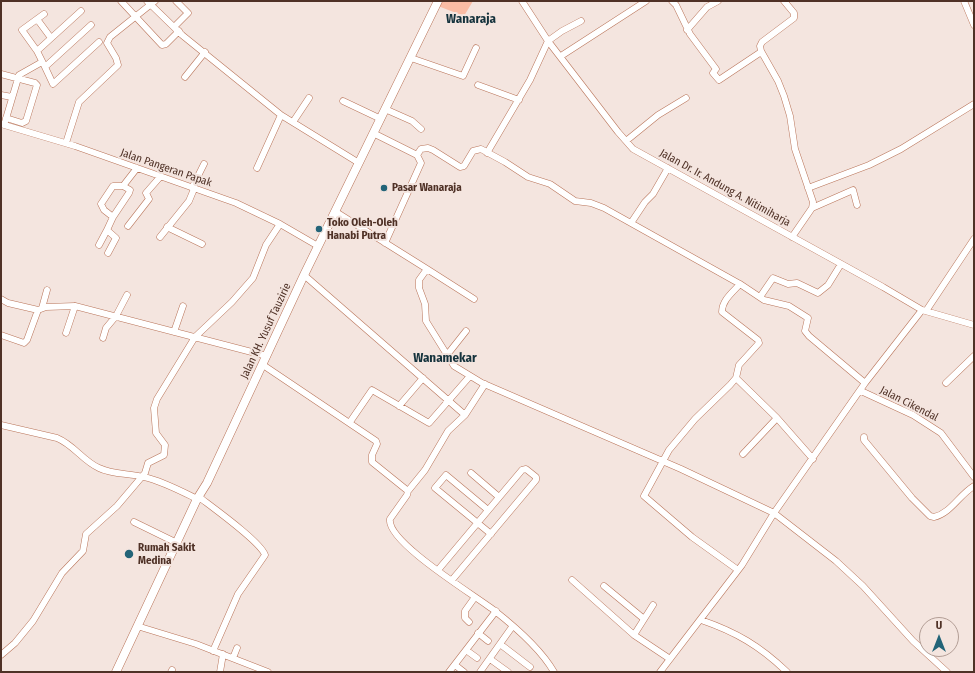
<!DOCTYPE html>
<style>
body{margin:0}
#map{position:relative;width:975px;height:673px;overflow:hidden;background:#f4e5df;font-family:"Fira Sans Condensed",sans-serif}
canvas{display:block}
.frame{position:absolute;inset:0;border:2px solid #4f3126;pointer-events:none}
.north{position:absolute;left:919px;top:617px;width:40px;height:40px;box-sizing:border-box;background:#f4e5df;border:1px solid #b29d95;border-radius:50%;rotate:0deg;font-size:11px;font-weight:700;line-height:16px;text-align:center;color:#4f3126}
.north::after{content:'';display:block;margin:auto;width:14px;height:18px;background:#236478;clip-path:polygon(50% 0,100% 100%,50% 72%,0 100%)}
</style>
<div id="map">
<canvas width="975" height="673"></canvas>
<div class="frame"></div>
<div class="north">U</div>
</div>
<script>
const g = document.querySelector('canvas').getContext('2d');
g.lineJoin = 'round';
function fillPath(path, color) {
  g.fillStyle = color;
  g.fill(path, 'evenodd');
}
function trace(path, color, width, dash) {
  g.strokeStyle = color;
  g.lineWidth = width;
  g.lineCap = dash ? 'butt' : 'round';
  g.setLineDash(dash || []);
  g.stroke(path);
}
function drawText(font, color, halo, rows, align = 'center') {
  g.font = font + ' "Fira Sans Condensed",sans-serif';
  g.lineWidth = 4;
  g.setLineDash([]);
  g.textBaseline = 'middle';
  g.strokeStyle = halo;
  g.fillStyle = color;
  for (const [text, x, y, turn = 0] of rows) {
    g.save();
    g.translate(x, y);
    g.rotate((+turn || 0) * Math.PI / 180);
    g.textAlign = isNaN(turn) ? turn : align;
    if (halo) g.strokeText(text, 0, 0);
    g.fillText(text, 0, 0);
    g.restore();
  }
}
const green = new Path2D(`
 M440,1H473L464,16L438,6Z`);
const minor = new Path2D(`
 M121,1L162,45L166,44L179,31
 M147,1L182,35L281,115L359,163
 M522,1L548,41L618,132L633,149L883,287L922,310L974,325
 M672,1L676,5L690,34L716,69L713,73L719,80L761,52
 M784,1L794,13V18L762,42L760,46L761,51L778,81L784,96L790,116L795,149L813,202L812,208L792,237
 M964,1L974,25
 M44,14L22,30L37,51L81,11
 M37,19L51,38
 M174,27L188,13L176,1
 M687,30L707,7L718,1
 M37,51L45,67L91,25
 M561,56L646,1
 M411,58L463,76L476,48
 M45,67L53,84L99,42
 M1,74L35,83L37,85L26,121L22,123L6,118
 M185,77L205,52
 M478,85L519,100
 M1,95L12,97
 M343,101L381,119
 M385,109L412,121L421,129
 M5,122L19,75L42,62
 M293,122L309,98
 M1,124L75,146L236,203L280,224L318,246
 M373,133L417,155
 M626,141L658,115L686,98
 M66,143L79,102L118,65L116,58L107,43L110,37L155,1
 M487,153L530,80L548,41L562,31L581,21
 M257,168L281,115
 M192,188L204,164
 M808,188L869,165L901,149L974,104
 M812,208L853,190L857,205
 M336,212L427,269L419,280V288L425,304L426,321L454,366L482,383L681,469L774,513L836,561L863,586L913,641L947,672
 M113,217L104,210L101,204L113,186H123
 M631,223L645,202L653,194L668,168
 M128,226L149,199L146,193L160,177
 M167,227L202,244
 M160,237L189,201L194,189
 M385,243L421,163L417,155L421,149L428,148L433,150L460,167L464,166L473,151L481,149L505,162L528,177L550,184L575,201L591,203L604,208L740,284L764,300L789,306L808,318L805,331L809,336L865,383
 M99,245L107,230
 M108,253L116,238L107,230L113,217L129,193L130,190L123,186L137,168
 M427,269L474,299
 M304,275L465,415
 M760,297L773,278L788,284L797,283L818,293L828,285L841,264
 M1,299L8,303L38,310
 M42,308L47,290
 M926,311L974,239
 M174,332L183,306
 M66,333L75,306
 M1,335L24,343L27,340L38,310L46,307L75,306L267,356
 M103,338L106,328L116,316L127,295
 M447,355L466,331
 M263,365L376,441L377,444L372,455V462L408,491L407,495L390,519C386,542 476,596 495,611C514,626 542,651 554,672
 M736,378L777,418L813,459
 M946,383L974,356
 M861,391L913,415L941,433L974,477
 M399,406L423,378
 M350,422L372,390L429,423L470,376
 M1,425L57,438C74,445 83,461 99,468C113,475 129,473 144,477C162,481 181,491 197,499
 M864,437V440L912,498L930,516L934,517C951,513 959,495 974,486
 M743,454L777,418
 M471,473L499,497
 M408,491L425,470L448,431L465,415L485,384
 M199,497C212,507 261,542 265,555L238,594L213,651
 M488,510L446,475L435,488L491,534
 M134,522L177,543
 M438,570L522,470L526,469L536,477V480L452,580
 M738,570L692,537L644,496L669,450L695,419L730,385L736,378L739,365L759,343L758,340L722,312C722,300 733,292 740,284
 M572,580L634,635L670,659
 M604,586L644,619
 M701,620C736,632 760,646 787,672
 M469,622L465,618V611L475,597
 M137,626L196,644L268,672
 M478,633L488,641
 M634,635L653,605
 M500,644L530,667
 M466,650L477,658
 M1,655L15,643L33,621L62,573L83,551L86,534L117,506L145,473L148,463L164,455L165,445L156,433L154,408L157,399L195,337L232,302L253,278L266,245L280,224
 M233,658L237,648
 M490,659L508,672
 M455,665L464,672
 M171,672L172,670
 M220,672L223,654
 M449,672L496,611
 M480,672L512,627
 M660,672L742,565L774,513L865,383L922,310`);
const major = new Path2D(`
 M116,672L197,499L207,483L304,275L438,1`);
const markers = [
 [384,188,4,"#236478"],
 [319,229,4,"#236478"],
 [129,554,5,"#236478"]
];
const streetNames = [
 ["Jalan Pangeran Papak",166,168,19],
 ["Jalan Dr. Ir. Andung A. Nitimiharja",725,188,29],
 ["Jalan KH. Yusuf Tauzirie",266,331,-65],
 ["Jalan Cikendal",909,404,27]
];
const poiNames = [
 ["Pasar Wanaraja",392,188],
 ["Toko Oleh-Oleh",327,223],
 ["Hanabi Putra",327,236],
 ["Rumah Sakit",138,548],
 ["Medina",138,561]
];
const quarterNames = [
 ["Wanaraja",471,19],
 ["Wanamekar",445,358]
];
fillPath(green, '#fabca4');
trace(minor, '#b97459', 7);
trace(major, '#b97459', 9);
trace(minor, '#fff', 6);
trace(major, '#fff', 8);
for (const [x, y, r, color] of markers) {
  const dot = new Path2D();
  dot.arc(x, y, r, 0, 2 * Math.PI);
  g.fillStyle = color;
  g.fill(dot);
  trace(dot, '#f4e5df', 1.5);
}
drawText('11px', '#4f3126', '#f4e5df', streetNames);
drawText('bold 11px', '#4f3126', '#f4e5df', poiNames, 'left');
drawText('bold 13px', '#14323c', '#f4e5df', quarterNames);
</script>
